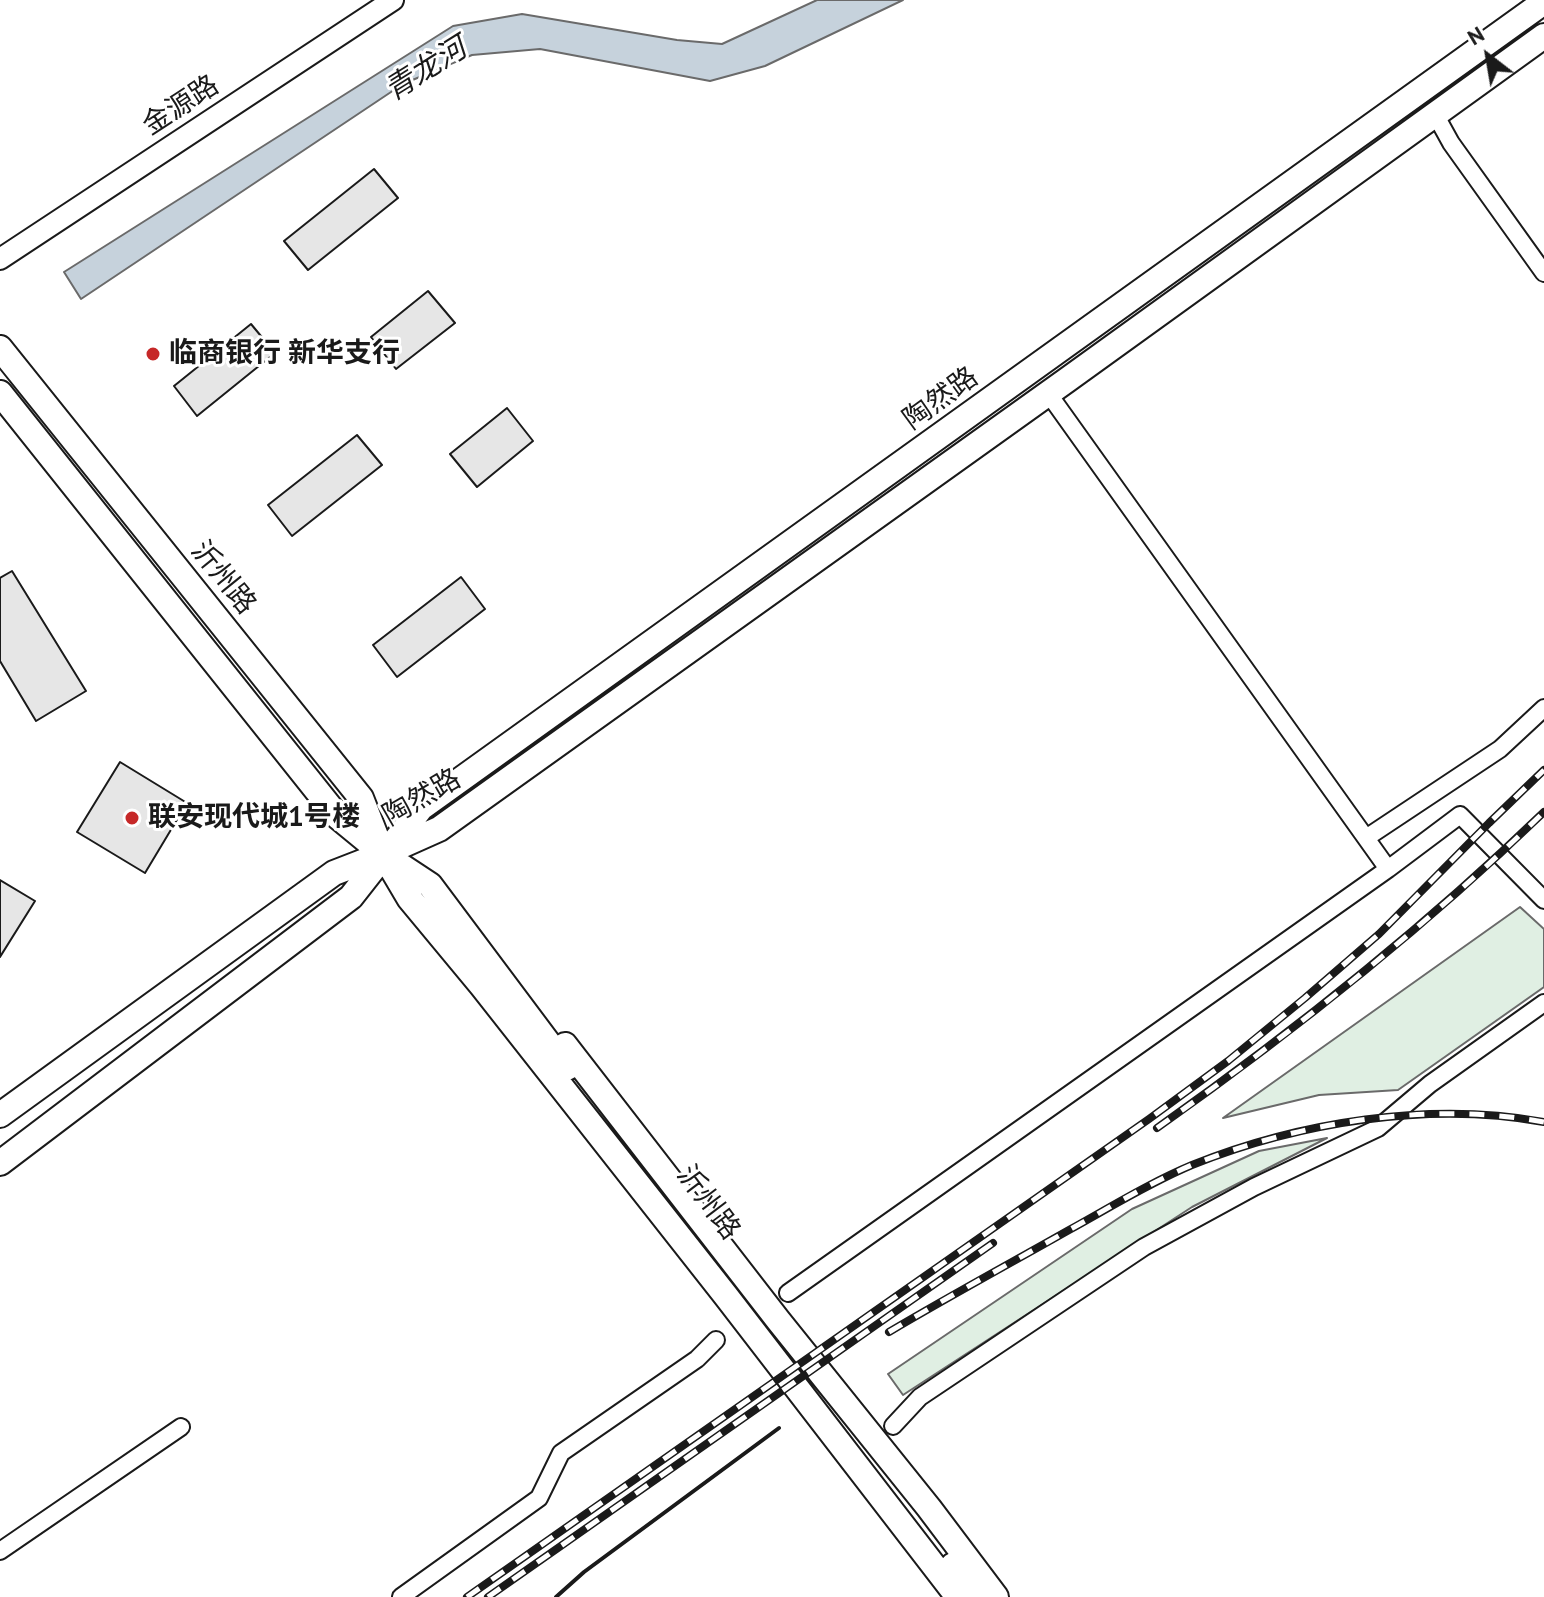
<!DOCTYPE html>
<meta charset="utf-8">
<style>
body{margin:0}
#map{position:relative;width:1544px;height:1597px;overflow:hidden;background:#fff;font-family:"PT Sans",sans-serif}
canvas{display:block}
.north{position:absolute;left:1448px;top:16px;width:80px;height:80px;-webkit-text-stroke:6px #fff;paint-order:stroke;rotate:329deg;font-size:22px;font-weight:700;line-height:32px;text-align:center;color:#1a1a1a}
.north::after{content:'';display:block;margin:auto;width:28px;height:36px;background:#1a1a1a;clip-path:polygon(50% 0,100% 100%,50% 72%,0 100%)}
</style>
<div id="map">
<canvas width="1544" height="1597"></canvas>
<div class="north">N</div>
</div>
<script>
const g = document.querySelector('canvas').getContext('2d');
g.lineJoin = 'round';
function fillPath(path, color) {
  g.fillStyle = color;
  g.fill(path, 'evenodd');
}
function trace(path, color, width, dash) {
  g.strokeStyle = color;
  g.lineWidth = width;
  g.lineCap = dash ? 'butt' : 'round';
  g.setLineDash(dash || []);
  g.stroke(path);
}
function drawText(font, color, halo, rows, align = 'center') {
  g.font = font + ' "PT Sans","Noto Sans SC",sans-serif';
  g.lineWidth = 6;
  g.setLineDash([]);
  g.textBaseline = 'middle';
  g.strokeStyle = halo;
  g.fillStyle = color;
  for (const [text, x, y, turn = 0] of rows) {
    g.save();
    g.translate(x, y);
    g.rotate((+turn || 0) * Math.PI / 180);
    g.textAlign = isNaN(turn) ? turn : align;
    if (halo) g.strokeText(text, 0, 0);
    g.fillText(text, 0, 0);
    g.restore();
  }
}
const green = new Path2D(`
 M1520,907L1544,929V987L1398,1090L1319,1095L1223,1118Z
 M1327,1138L1192,1207L903,1395L888,1374L1132,1209L1259,1151Z`);
const water = new Path2D(`
 M817,0H903L765,66L710,81L540,49L472,55L403,84L81,299L64,272L453,26L522,14L677,40L722,44Z`);
const building = new Path2D(`
 M374,169L398,198L308,270L284,241Z
 M428,291L455,323L396,369L371,337Z
 M251,324L275,353L197,416L174,386Z
 M507,408L533,441L477,487L450,454Z
 M357,435L382,465L292,536L268,505Z
 M12,571L86,691L36,721L0,661V578Z
 M461,577L485,609L397,677L373,645Z
 M120,762L187,803L145,873L77,832Z
 M0,880L35,901L0,957Z`);
const minor = new Path2D(`
 M1435,114L1451,143L1544,273
 M1048,393L1388,869L1460,815L1544,900
 M1366,838L1500,749L1544,708
 M788,1293L1388,869
 M893,1426L920,1397L1144,1247L1254,1187L1378,1128L1430,1084L1544,1003
 M0,1551L181,1427
 M401,1597L539,1498L561,1453L697,1359L716,1340`);
const tertiary = new Path2D(`
 M0,259L393,0`);
const primary = new Path2D(`
 M0,348L361,798L383,854L409,898L482,986L726,1296L958,1597
 M0,393L338,817L383,854L430,885L567,1068
 M565,1045L778,1320L929,1508L996,1597
 M0,1115L334,873L383,854L439,829L1067,380L1544,36
 M0,1163L351,897L421,808L1544,2
 M953,1565L979,1597`);
const rail = new Path2D(`
 M1157,1128C1293,1032 1424,928 1544,812
 M889,1332C948,1297 1009,1264 1069,1230C1109,1208 1149,1183 1192,1165C1299,1122 1430,1101 1544,1122
 M467,1597L1149,1119L1228,1061L1305,998L1379,934L1489,823L1544,770
 M488,1597L993,1243`);
const wall = new Path2D(`
 M556,1597L584,1572L779,1428`);
const markers = [
 [153,354,8,"#c62828"],
 [132,818,8,"#c62828"]
];
const streetNames = [
 ["金源路",181,106,-33],
 ["陶然路",941,399,-36],
 ["沂州路",223,578,51],
 ["陶然路",422,798,-30],
 ["沂州路",708,1203,53]
];
const poiNames = [
 ["临商银行 新华支行",169,354],
 ["联安现代城1号楼",148,818]
];
const waterNames = [
 ["青龙河",426,70,-32]
];
fillPath(green, '#e0efe3');
trace(green, '#6a6a6a', 2);
fillPath(water, '#c6d2dc');
trace(water, '#6a6a6a', 2);
fillPath(building, '#e6e6e6');
trace(building, '#1a1a1a', 2);
trace(minor, '#1a1a1a', 20);
trace(tertiary, '#1a1a1a', 24);
trace(primary, '#1a1a1a', 28);
trace(minor, '#fff', 16);
trace(tertiary, '#fff', 20);
trace(primary, '#fff', 24);
trace(rail, '#1a1a1a', 8);
trace(rail, '#fff', 5, [15]);
trace(wall, '#1a1a1a', 4);
for (const [x, y, r, color] of markers) {
  const dot = new Path2D();
  dot.arc(x, y, r, 0, 2 * Math.PI);
  g.fillStyle = color;
  g.fill(dot);
  trace(dot, '#fff', 3);
}
drawText('28px', '#1a1a1a', '#fff', streetNames);
drawText('bold 28px', '#1a1a1a', '#fff', poiNames, 'left');
drawText('italic 30px', '#1a1a1a', '#fff', waterNames);
</script>
